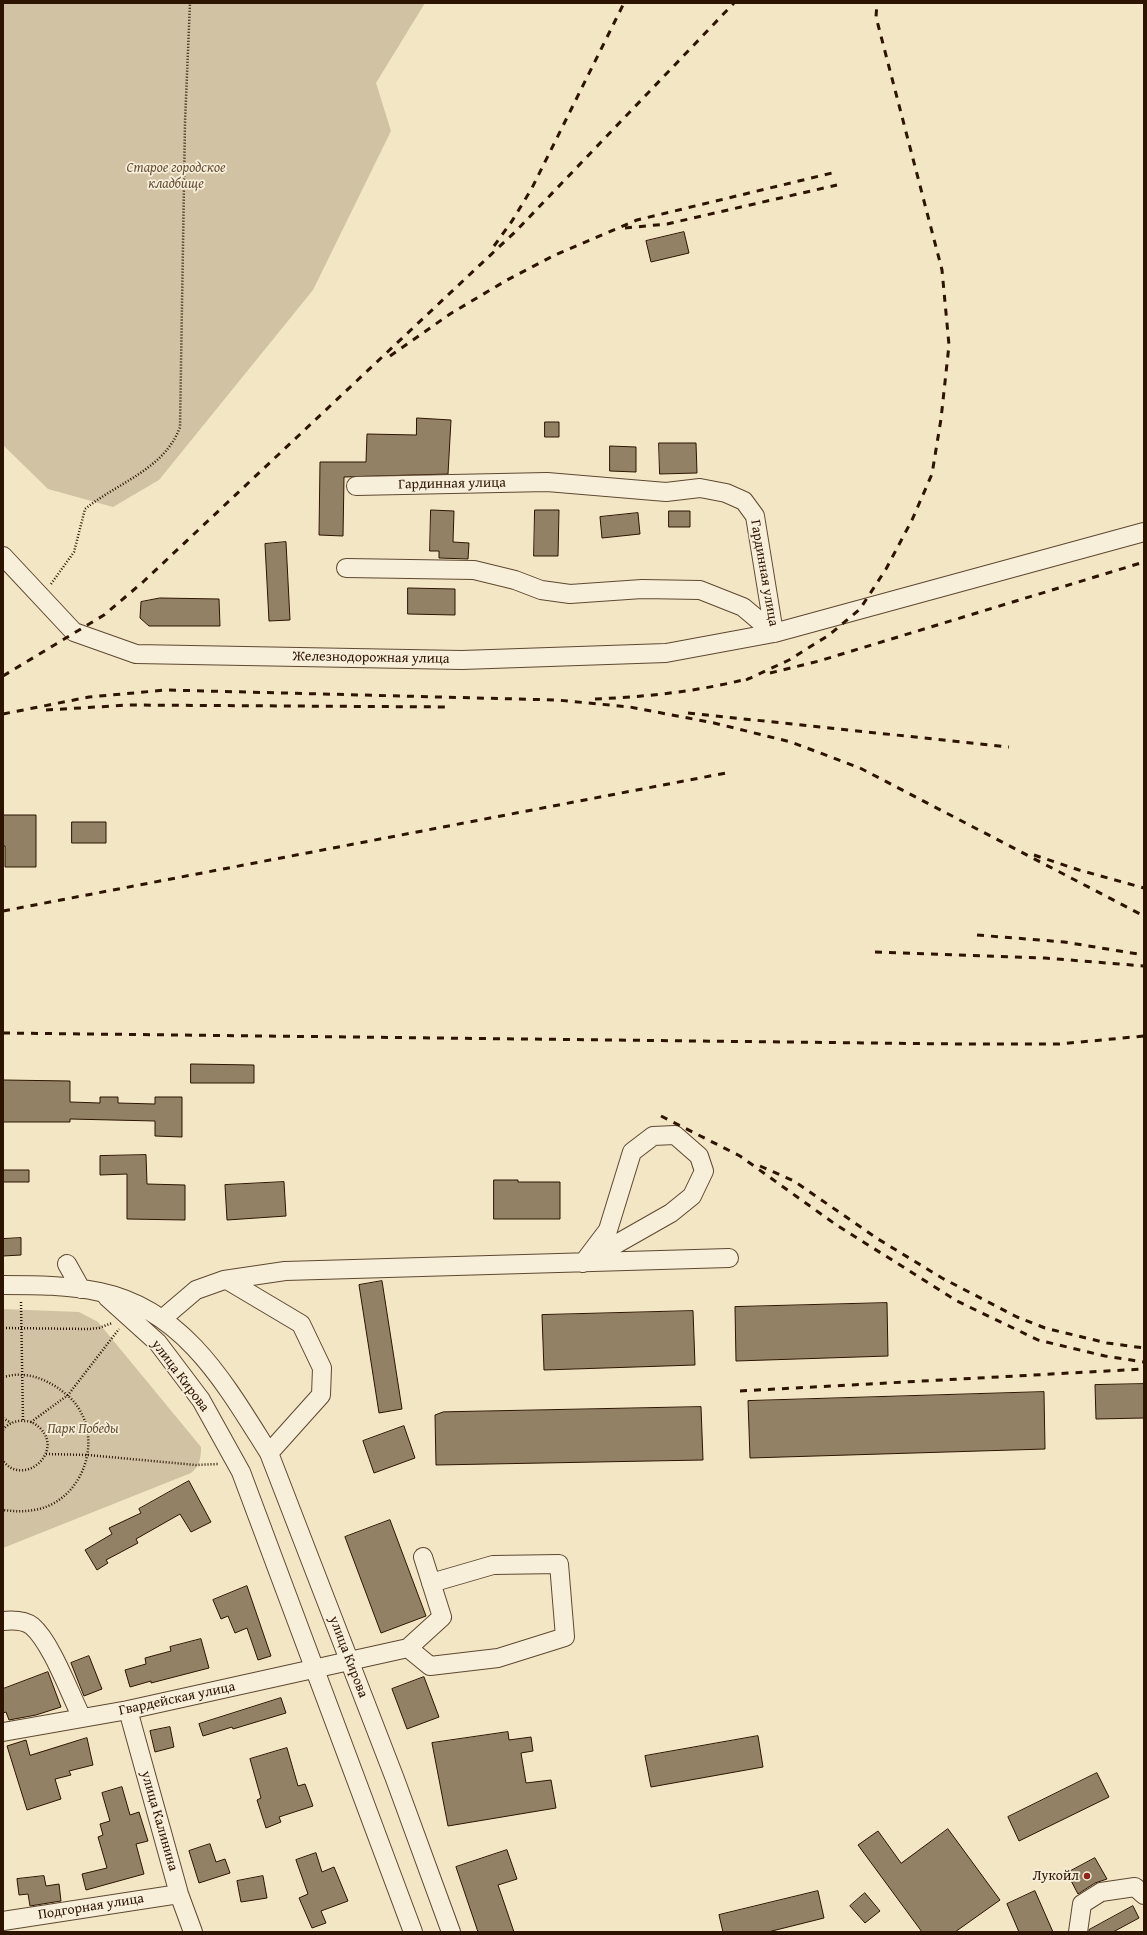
<!DOCTYPE html>
<meta charset="utf-8">
<style>
body{margin:0}
#map{position:relative;width:1147px;height:1935px;overflow:hidden;background:#f2e6c5;font-family:"Gentium Book Plus",serif}
canvas{display:block}
.frame{position:absolute;inset:0;border:4px solid #2d1400;pointer-events:none}
</style>
<div id="map">
<canvas width="1147" height="1935"></canvas>
<div class="frame"></div>
</div>
<script>
const g = document.querySelector('canvas').getContext('2d');
g.lineJoin = 'round';
function fillPath(path, color) {
  g.fillStyle = color;
  g.fill(path, 'evenodd');
}
function trace(path, color, width, dash) {
  g.strokeStyle = color;
  g.lineWidth = width;
  g.lineCap = dash ? 'butt' : 'round';
  g.setLineDash(dash || []);
  g.stroke(path);
}
function drawText(font, color, halo, rows, align = 'center') {
  g.font = font + ' "Gentium Book Plus",serif';
  g.lineWidth = 3.5;
  g.setLineDash([]);
  g.textBaseline = 'middle';
  g.strokeStyle = halo;
  g.fillStyle = color;
  for (const [text, x, y, turn = 0] of rows) {
    g.save();
    g.translate(x, y);
    g.rotate((+turn || 0) * Math.PI / 180);
    g.textAlign = isNaN(turn) ? turn : align;
    if (halo) g.strokeText(text, 0, 0);
    g.fillText(text, 0, 0);
    g.restore();
  }
}
const green = new Path2D(`
 M3,3H425L376,83L391,131L313,290L159,480L113,507L48,489L3,445Z
 M3,1309L79,1312L98,1322L201,1447C201,1458 200,1466 191,1473L3,1548Z`);
const building = new Path2D(`
 M684,232L689,253L651,262L646,241Z
 M417,418L451,420L448,474L344,477L343,536L319,535L320,462H366L367,434L416,435Z
 M545,422H559V437H545Z
 M659,443H696L697,473L660,474Z
 M610,446L636,447V472L610,471Z
 M431,510L454,511L453,542L469,543L468,559L439,558V551H430Z
 M535,510H559L558,556H534Z
 M669,511H690V527H669Z
 M638,513L640,534L602,538L600,517Z
 M286,542L290,620L269,621L265,544Z
 M408,588L455,589V615L408,614Z
 M160,598L219,599L220,626H149L140,618L141,602Z
 M3,815H36V867H5V846H3Z
 M72,822H106V843H72Z
 M191,1064L254,1065V1083H191Z
 M3,1080L70,1081V1102L100,1103V1097H118V1103L155,1104V1097H182V1137L155,1136V1121L70,1119V1122H3Z
 M146,1155L147,1184L185,1185V1220L127,1219V1174L100,1175V1156Z
 M3,1170H29V1182H3Z
 M494,1180H518V1182H560V1219H494Z
 M284,1182L286,1216L227,1220L225,1185Z
 M21,1238V1255L3,1256V1239Z
 M382,1281L402,1409L379,1413L359,1285Z
 M887,1303L888,1356L736,1361L735,1307Z
 M693,1311L695,1365L544,1370L542,1315Z
 M1144,1384V1418L1096,1419L1095,1385Z
 M1044,1392L1045,1449L750,1458L748,1401Z
 M701,1407L703,1460L436,1465L435,1415L443,1412Z
 M404,1426L415,1458L374,1473L363,1441Z
 M189,1481L211,1522L191,1532L180,1514L136,1539L138,1543L106,1560L108,1563L97,1570L85,1550L112,1534L109,1528L141,1513L139,1509Z
 M390,1520L426,1616L381,1633L345,1537Z
 M247,1586L271,1656L258,1660L247,1628L235,1633L228,1616L221,1619L213,1600Z
 M201,1639L209,1668L151,1683V1681L130,1687L125,1670L146,1664L145,1658L171,1651L170,1647Z
 M89,1656L102,1689L84,1696L71,1663Z
 M48,1672L61,1707L36,1715L9,1720L6,1712L3,1713V1689Z
 M424,1677L439,1717L407,1729L392,1689Z
 M281,1698L286,1713L233,1729L232,1727L203,1736L199,1724Z
 M170,1727L174,1747L155,1752L150,1731Z
 M508,1732L509,1740L531,1737L533,1751L521,1753L526,1783L551,1780L556,1808L448,1826L432,1743Z
 M758,1736L763,1767L651,1787L645,1756Z
 M87,1738L93,1765L69,1771L71,1775L55,1779L61,1799L27,1810L7,1746L26,1740L30,1755Z
 M287,1748L298,1786L305,1784L313,1806L279,1817L281,1822L266,1828L257,1800L261,1798L250,1759Z
 M1097,1773L1109,1797L1019,1841L1008,1817Z
 M122,1787L130,1815L139,1812L148,1841L136,1844L144,1874L86,1890L82,1874L107,1868L98,1837L103,1835L100,1824L110,1821L102,1793Z
 M948,1829L1000,1900L955,1932H922L858,1845L878,1831L901,1863Z
 M210,1844L216,1862L225,1859L230,1873L199,1883L189,1851Z
 M507,1850L517,1879L498,1885L514,1932H478L456,1867Z
 M316,1853L322,1872L334,1867L348,1901L321,1911L326,1923L312,1928L299,1898L308,1894L296,1860Z
 M1095,1858L1107,1879L1095,1883L1078,1894L1067,1873Z
 M44,1876L46,1886L59,1884L61,1901L30,1906L28,1894L19,1895L17,1879Z
 M263,1876L267,1898L241,1902L237,1881Z
 M818,1891L824,1918L768,1932H723L719,1915Z
 M1035,1891L1053,1932H1019L1007,1904Z
 M865,1893L880,1911L865,1923L850,1906Z
 M1133,1906L1139,1918L1113,1932H1089V1930Z`);
const path = new Path2D(`
 M51,584L74,552L85,509C117,483 165,469 180,427L185,122L190,3
 M21,1302L23,1421
 M3,1328L89,1329L99,1328L112,1323
 M3,1377C9,1376 15,1374 21,1375C35,1375 47,1381 58,1388C66,1394 74,1400 79,1409C100,1442 84,1491 48,1506C34,1512 18,1512 3,1510
 M3,1418L11,1423
 M31,1422L68,1395L119,1329
 M3,1430C8,1423 17,1420 25,1421C31,1421 36,1424 41,1429C63,1453 24,1487 3,1461
 M46,1454L88,1455L196,1465L218,1464`);
const minor = new Path2D(`
 M356,486L547,482L666,492L700,488L726,493L744,501L755,516L774,633
 M3,556L74,632L136,654L462,660L666,653L774,633L1144,532
 M346,568L474,570L515,580L541,590L570,594L642,589L700,590L743,607L774,633
 M675,1135L699,1156L704,1171L692,1196L671,1213L583,1263L608,1230L632,1152L653,1136Z
 M67,1264L81,1289
 M227,1280L301,1324L322,1368L321,1395L269,1453
 M3,1285C35,1285 69,1285 100,1292C185,1310 226,1385 269,1453L395,1779L451,1932
 M107,1297L158,1343L201,1400L241,1472L413,1932
 M162,1319L196,1290L224,1280L285,1271L729,1258
 M3,1621C13,1620 24,1620 32,1626C51,1642 70,1694 82,1718
 M408,1648L430,1666L498,1658L565,1637L559,1564L493,1565L431,1583
 M128,1710L179,1894L193,1932
 M3,1732L128,1710L408,1648L442,1617L423,1557
 M3,1921L179,1894
 M1078,1932L1082,1904L1101,1892L1135,1887L1144,1895`);
const rail = new Path2D(`
 M625,228L667,224L837,185
 M494,246L512,221L532,188L624,3
 M390,356L450,314L507,280L555,255L637,220L832,173
 M770,673L819,661L1144,562
 M3,676L104,615L143,582L516,231L734,3
 M746,680L789,660L829,635L860,609L886,569L912,520L932,474L941,419L949,345L942,270L876,17L877,3
 M595,699C646,697 701,691 751,678
 M46,710L129,705L451,707
 M688,713L1009,747
 M3,714L89,697L166,690L557,700L630,707L714,723L791,742L860,768L1144,916
 M1034,855L1079,870L1144,888
 M3,911L726,773
 M977,935L1064,942L1144,955
 M875,952L1045,958L1144,966
 M3,1033L959,1044H1059L1144,1036
 M661,1116L740,1156L835,1224L957,1301L1038,1340L1105,1356L1144,1362
 M760,1166L794,1181L878,1239L942,1278L1017,1317L1045,1328L1107,1343L1144,1348
 M740,1391L1144,1369`);
const markers = [
 [1087,1876,4,"#8f2418"]
];
const parkNames = [
 ["Старое городское",176,168],
 ["кладбище",176,184],
 ["Парк Победы",83,1429]
];
const streetNames = [
 ["Гардинная улица",452,484,-1],
 ["Гардинная улица",764,573,80],
 ["Железнодорожная улица",371,658,1],
 ["улица Кирова",180,1376,53],
 ["улица Кирова",348,1657,69],
 ["Гвардейская улица",177,1699,-12],
 ["улица Калинина",159,1821,74],
 ["Подгорная улица",91,1907,-9]
];
const poiNames = [
 ["Лукойл",1079,1876]
];
fillPath(green, '#d1c2a4');
fillPath(building, '#938166');
trace(building, '#2d1400', 1);
trace(minor, '#5e4831', 20);
trace(path, '#2d1400', 2.5, [1, 2]);
trace(minor, '#f7efd9', 18);
trace(rail, '#2d1400', 3, [7, 7]);
for (const [x, y, r, color] of markers) {
  const dot = new Path2D();
  dot.arc(x, y, r, 0, 2 * Math.PI);
  g.fillStyle = color;
  g.fill(dot);
  trace(dot, '#f7efd9', 1.5);
}
drawText('italic 14px', '#665139', '#f7efd9', parkNames);
drawText('14px', '#2d1400', '#f7efd9', streetNames);
drawText('14px', '#2d1400', '#f7efd9', poiNames, 'right');
</script>
